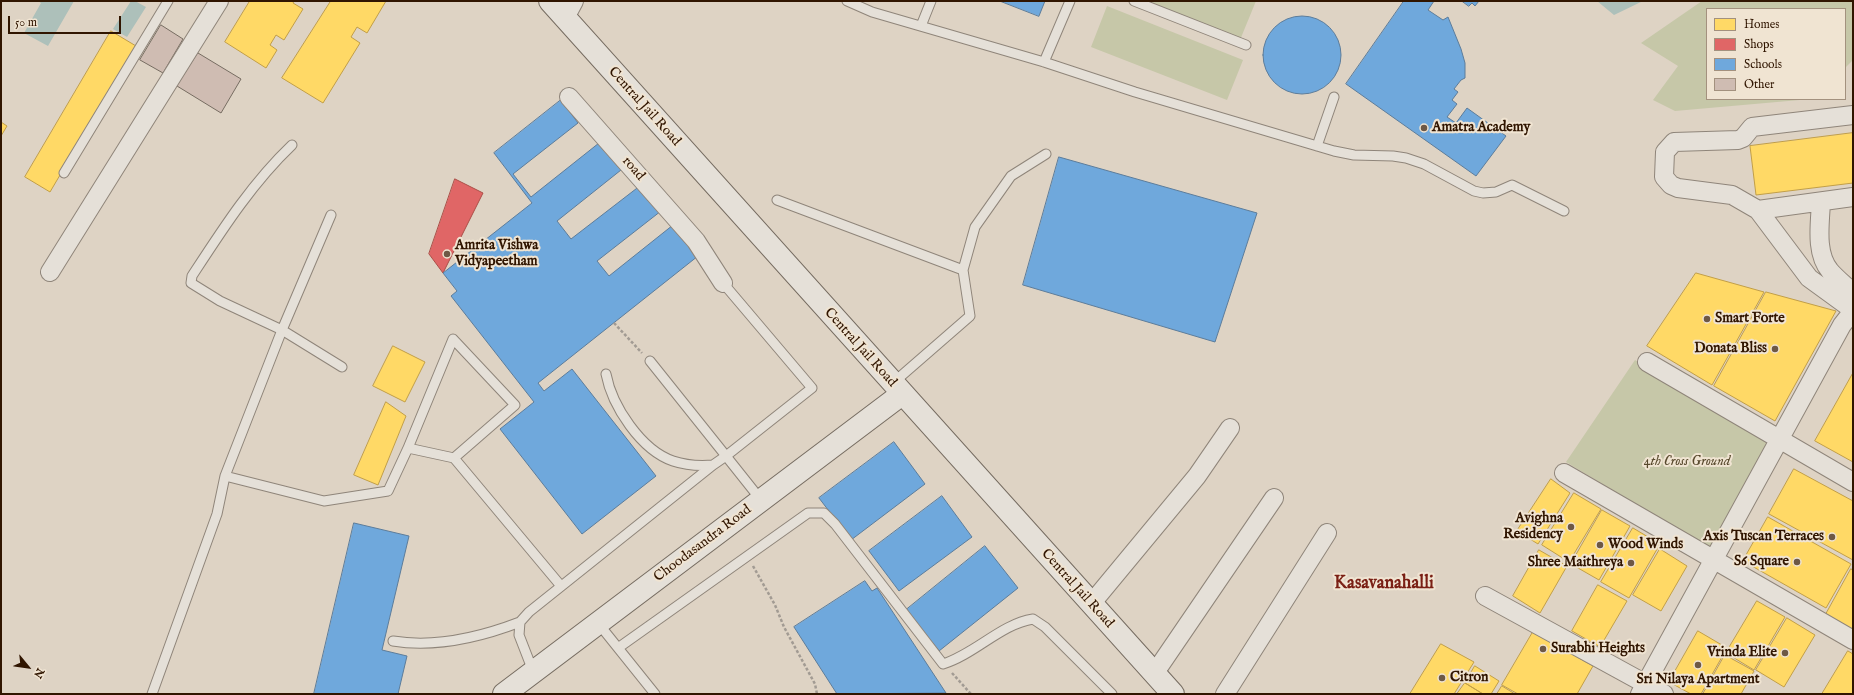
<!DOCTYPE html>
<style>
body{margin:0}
#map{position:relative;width:1854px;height:695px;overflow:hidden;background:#ded3c4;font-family:"IM FELL English",serif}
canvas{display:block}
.frame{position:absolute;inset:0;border:2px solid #301500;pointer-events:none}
.legend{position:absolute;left:1706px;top:8px;width:140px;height:92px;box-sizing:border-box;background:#f0e4d2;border:1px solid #a3917e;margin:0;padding:5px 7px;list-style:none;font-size:12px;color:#301500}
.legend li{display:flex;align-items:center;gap:8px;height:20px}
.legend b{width:20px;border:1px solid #a3917e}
.north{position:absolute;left:8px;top:647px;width:40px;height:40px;-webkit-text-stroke:3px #f0e4d2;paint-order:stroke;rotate:119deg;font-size:11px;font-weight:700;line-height:16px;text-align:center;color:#301500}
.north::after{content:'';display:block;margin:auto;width:14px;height:18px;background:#301500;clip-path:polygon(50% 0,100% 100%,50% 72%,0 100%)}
.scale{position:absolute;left:8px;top:16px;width:113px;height:18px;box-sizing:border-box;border:2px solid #301500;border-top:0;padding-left:5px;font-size:12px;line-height:14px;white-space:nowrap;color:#301500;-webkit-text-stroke:3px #f0e4d2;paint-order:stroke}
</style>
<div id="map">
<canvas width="1854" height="695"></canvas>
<div class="frame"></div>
<ul class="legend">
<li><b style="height:11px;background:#ffd966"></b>Homes</li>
<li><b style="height:11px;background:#e06666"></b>Shops</li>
<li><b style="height:11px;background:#6fa8dc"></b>Schools</li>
<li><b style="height:11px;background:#cfbcb2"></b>Other</li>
</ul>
<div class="north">N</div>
<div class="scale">50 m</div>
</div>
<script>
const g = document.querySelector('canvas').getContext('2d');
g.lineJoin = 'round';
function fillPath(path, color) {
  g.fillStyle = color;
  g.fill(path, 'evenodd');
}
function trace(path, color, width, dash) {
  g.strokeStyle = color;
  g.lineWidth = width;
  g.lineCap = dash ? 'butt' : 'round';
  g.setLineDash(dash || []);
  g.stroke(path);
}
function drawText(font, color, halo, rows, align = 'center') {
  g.font = font + ' "IM FELL English",serif';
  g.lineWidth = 4;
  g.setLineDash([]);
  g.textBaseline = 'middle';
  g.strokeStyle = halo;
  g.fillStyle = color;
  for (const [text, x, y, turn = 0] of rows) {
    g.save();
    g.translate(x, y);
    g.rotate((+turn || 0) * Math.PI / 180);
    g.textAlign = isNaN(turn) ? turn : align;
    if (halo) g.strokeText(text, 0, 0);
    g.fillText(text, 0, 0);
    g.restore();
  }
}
const green = new Path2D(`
 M1142,1H1256L1240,40Z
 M1702,1H1853V60L1845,68V9H1707V99H1811L1675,111L1653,100L1678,66L1641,43Z
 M1107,6L1243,60L1227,100L1091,47Z
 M1635,360L1774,441L1712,550L1566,462Z`);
const water = new Path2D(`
 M38,1H74L48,46L24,33L41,3Z
 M131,1H135L146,7L127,37L113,29Z
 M1597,1H1643L1614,15Z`);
const homes = new Path2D(`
 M250,1H294L293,3L303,9L284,40L276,35L270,45L277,50L266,68L225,42Z
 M331,1H386L367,33L357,27L351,37L360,43L323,103L282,78Z
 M111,31L136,46L50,192L25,177Z
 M1,122L7,126L1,136Z
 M1853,133V183L1756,195L1750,146Z
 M1696,273L1764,292L1712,385L1647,346Z
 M1766,292L1836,311L1775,421L1714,386Z
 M393,346L425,362L405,402L373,386Z
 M1853,373V462L1815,441Z
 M386,402L406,416L378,485L354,475Z
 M1794,469L1853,501V560L1769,514Z
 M1551,479L1570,493L1538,544L1517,531Z
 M1574,493L1601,509L1569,562L1542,545Z
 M1602,510L1630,526L1599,580L1571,564Z
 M1768,517L1851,564L1826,608L1743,561Z
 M1633,528L1660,544L1629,598L1601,582Z
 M1660,549L1687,566L1661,611L1633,595Z
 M1539,550L1567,566L1540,613L1513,596Z
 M1851,569L1853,570V632L1825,616Z
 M1598,585L1627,601L1600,647L1572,631Z
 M1757,601L1785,617L1754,670L1726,653Z
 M1787,618L1815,635L1784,687L1756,670Z
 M1698,631L1727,648L1701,694H1691L1669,682Z
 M1533,632L1593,666L1577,694H1518L1502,685Z
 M1441,644L1474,662L1454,694H1410Z
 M1848,651L1853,654V694H1822Z
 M1725,655L1754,671L1741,694H1703Z
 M1475,666L1499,681L1491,694H1483L1465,683Z
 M1465,683L1483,694H1457Z
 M1502,686L1515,694H1497Z`);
const shops = new Path2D(`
 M455,179L483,193L443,273L429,254Z`);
const schools = new Path2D(`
 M1000,1H1045L1039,16Z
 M1404,1H1434L1428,10L1443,20L1448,17L1461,49L1465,63V78L1461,80L1454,89L1458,92L1452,100L1457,104L1447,117L1456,123L1467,108L1506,136L1476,176L1346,84Z
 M1462,1H1479L1475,6L1472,3L1469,6Z
 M1263 55a39 39 0 1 1 78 0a39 39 0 1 1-78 0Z
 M561,100L578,123L513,174L531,197L599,143L621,170L557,221L571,239L641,185L661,211L597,261L609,276L673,225L698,256L538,383L544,391L572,369L656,476L582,534L500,429L534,402L451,296L457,291L443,273L532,203L494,153Z
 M1059,157L1257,213L1215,342L1023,285Z
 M894,442L925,484L851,540L819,498Z
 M942,496L972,537L899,591L869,551Z
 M354,523L409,536L382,650L407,656L398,694H314Z
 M985,546L1018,588L939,651L906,610Z
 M865,581L872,591L877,588L946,693L837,694L794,627Z`);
const building = new Path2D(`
 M161,25L183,39L163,73L140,60Z
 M198,53L241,79L221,113L177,86Z`);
const path = new Path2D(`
 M614,323L642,353
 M753,566L775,605L784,627L815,684L817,694
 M952,673L971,694`);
const lane = new Path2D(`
 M847,1L872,12L1044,62L1135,92L1334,151L1354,155L1393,156L1406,158L1424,164L1474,191L1483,193L1496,192L1512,185L1564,211
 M1134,1L1246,45
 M921,26L931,1
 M1044,62L1070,1
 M292,145C252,183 222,230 192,276L191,283L220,301L282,330L225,476L324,501L388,491L408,448L454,458L561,586
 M1317,146L1334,97
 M64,173L168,1
 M777,200L963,270
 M331,215L282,330L342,367
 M650,361L726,456L812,388L723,283
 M606,374C612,406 641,450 673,461C685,465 701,466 713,465
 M893,383L970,316L963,270L975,227L1011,176L1046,154
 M408,448L453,339L515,405L454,458
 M598,623L655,694
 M393,641C436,648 481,637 520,622
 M618,648L808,513H824L835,524L943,664C975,654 1001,624 1033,619L1045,627L1112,694
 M533,671L519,635L520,622L529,612L713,465L726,456L761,500
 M152,694L217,514L225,476`);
const street = new Path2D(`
 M565,18L574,1
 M569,97L696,241L723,283
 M1853,115L1752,127L1743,138L1738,140L1674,142L1665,152L1664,177L1671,185L1678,188L1732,195L1758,210L1853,197
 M1821,202C1820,224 1815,253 1830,271C1837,279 1846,286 1853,293
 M1758,210L1809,278L1853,310
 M50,272L219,1
 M1647,362L1853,482
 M1564,473L1853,640
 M1485,596L1664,694
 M1091,604L1197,476L1230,428
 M1154,674L1274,498
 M1225,694L1327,533
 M1640,694L1842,325L1853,311`);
const secondary = new Path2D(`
 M550,1L1173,694
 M504,694L902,394`);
const markers = [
 [1424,128,4,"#6d5845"],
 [447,254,4,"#6d5845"],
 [1707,319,4,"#6d5845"],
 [1775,349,4,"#6d5845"],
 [1571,527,4,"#6d5845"],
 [1832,537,4,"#6d5845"],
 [1600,545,4,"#6d5845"],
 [1797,562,4,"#6d5845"],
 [1631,563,4,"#6d5845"],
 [1543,649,4,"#6d5845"],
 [1785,653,4,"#6d5845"],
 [1698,665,4,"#6d5845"],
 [1442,678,4,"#6d5845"]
];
const streetNames = [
 ["Central Jail Road",644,107,48],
 ["road",633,169,49],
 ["Central Jail Road",860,348,48],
 ["Choodasandra Road",703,544,-37],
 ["Central Jail Road",1077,589,48]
];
const poiNames = [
 ["Amatra Academy",1432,128],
 ["Amrita Vishwa",455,246],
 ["Vidyapeetham",455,262],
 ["Smart Forte",1715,319],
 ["Donata Bliss",1767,349,"right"],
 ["Avighna",1563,519,"right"],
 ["Residency",1563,535,"right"],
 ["Axis Tuscan Terraces",1824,537,"right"],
 ["Wood Winds",1608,545],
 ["S6 Square",1789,562,"right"],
 ["Shree Maithreya",1623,563,"right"],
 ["Surabhi Heights",1551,649],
 ["Vrinda Elite",1777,653,"right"],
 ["Citron",1450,678],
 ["Sri Nilaya Apartment",1698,680,"center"]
];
const parkNames = [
 ["4th Cross Ground",1687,462]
];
const districtNames = [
 ["Kasavanahalli",1384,584]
];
fillPath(green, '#c6c7a8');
fillPath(water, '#adc0ba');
fillPath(homes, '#ffd966');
trace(homes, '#c19e47', 1);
fillPath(shops, '#e06666');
trace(shops, '#ab4e47', 1);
fillPath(schools, '#6fa8dc');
trace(schools, '#5c7c9a', 1);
fillPath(building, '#cfbcb2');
trace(building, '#766c61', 1);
trace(lane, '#8f857a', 11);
trace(street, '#8f857a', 20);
trace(secondary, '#766c61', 24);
trace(path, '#a29b93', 2.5, [3, 2]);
trace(lane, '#e5e0d8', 9);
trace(street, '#e5e0d8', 18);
trace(secondary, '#e5e0d8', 22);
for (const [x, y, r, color] of markers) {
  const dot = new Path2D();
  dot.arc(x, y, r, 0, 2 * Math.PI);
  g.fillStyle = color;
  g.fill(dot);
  trace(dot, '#f0e4d2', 1.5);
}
drawText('14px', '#301500', '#f0e4d2', streetNames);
drawText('bold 14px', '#301500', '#f0e4d2', poiNames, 'left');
drawText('italic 14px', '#57482c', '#f0e4d2', parkNames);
drawText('bold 18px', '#7a1f14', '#f0e4d2', districtNames);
</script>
